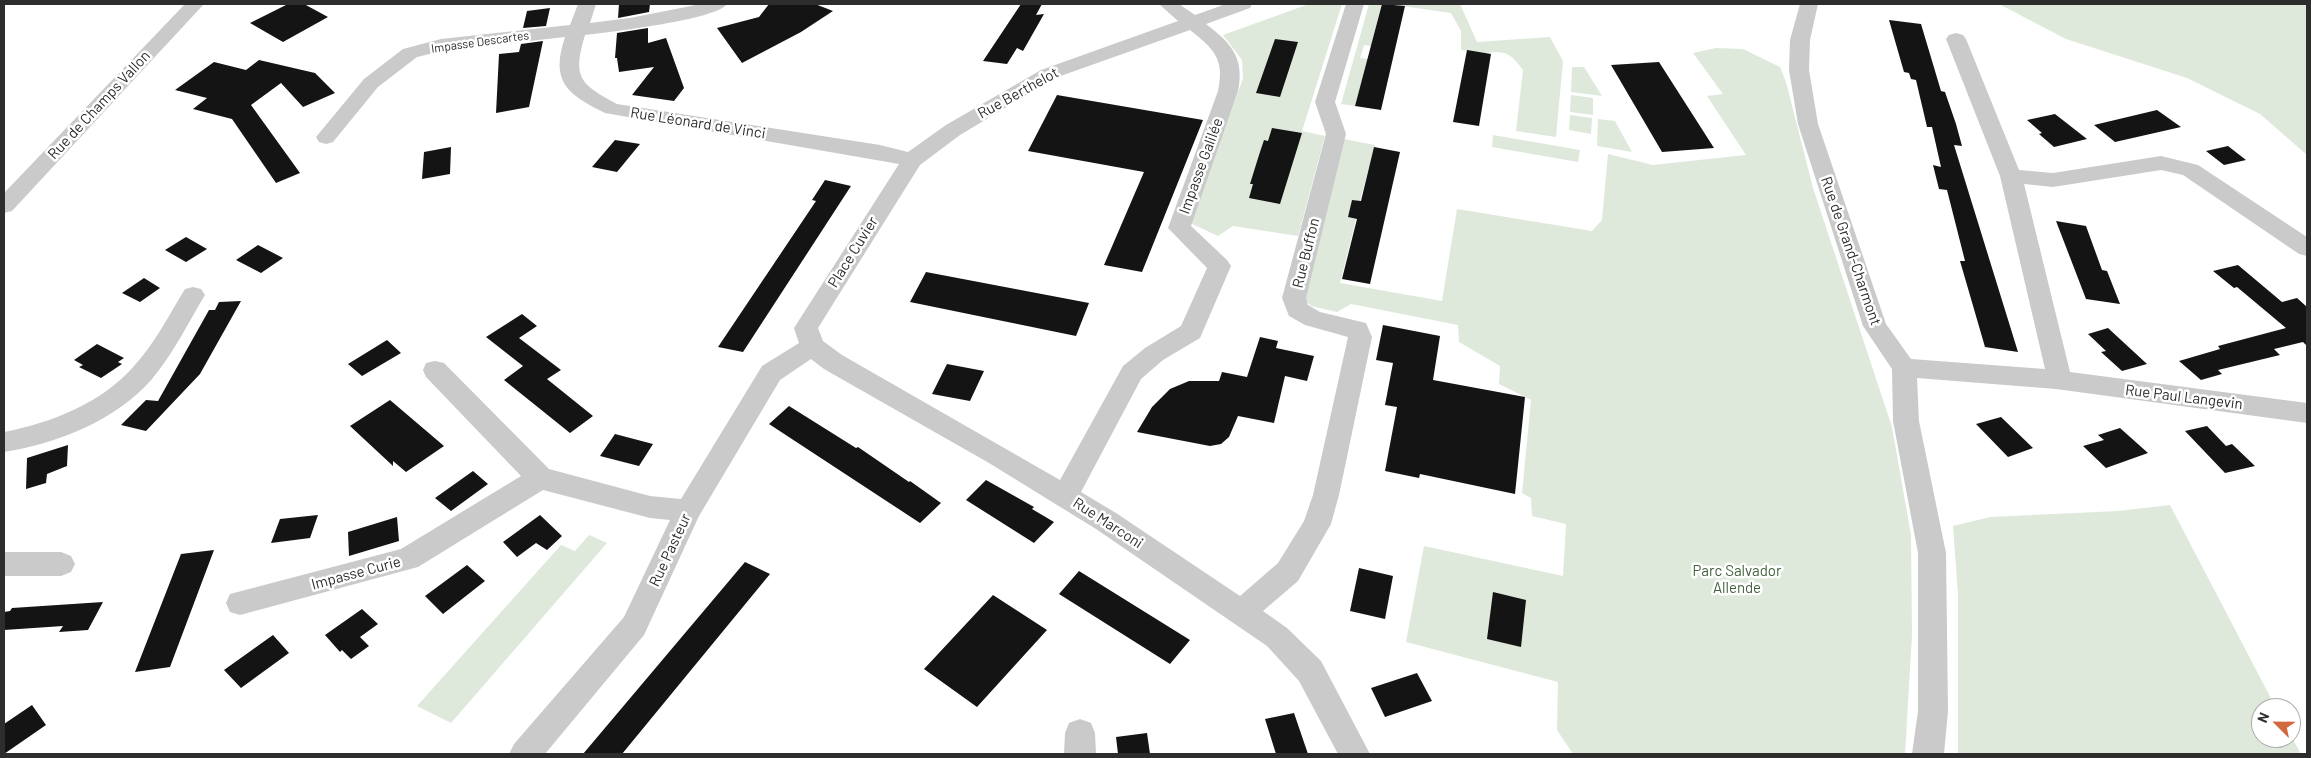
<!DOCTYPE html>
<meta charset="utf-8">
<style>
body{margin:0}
#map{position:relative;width:2311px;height:758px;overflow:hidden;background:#fff;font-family:Barlow,sans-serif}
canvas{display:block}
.frame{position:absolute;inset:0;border:5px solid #2d2d2d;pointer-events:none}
.north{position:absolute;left:2251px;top:698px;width:50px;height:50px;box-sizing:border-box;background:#fff;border:1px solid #ababab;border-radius:50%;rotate:293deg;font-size:14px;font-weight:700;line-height:20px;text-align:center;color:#2d2d2d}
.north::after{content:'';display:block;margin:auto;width:18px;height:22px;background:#d26941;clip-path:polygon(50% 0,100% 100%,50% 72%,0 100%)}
</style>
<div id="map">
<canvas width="2311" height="758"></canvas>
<div class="frame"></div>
<div class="north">N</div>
</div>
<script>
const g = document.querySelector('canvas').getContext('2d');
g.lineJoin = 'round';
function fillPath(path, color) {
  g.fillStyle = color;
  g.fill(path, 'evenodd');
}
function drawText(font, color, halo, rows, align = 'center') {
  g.font = font + ' Barlow,sans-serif';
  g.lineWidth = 5;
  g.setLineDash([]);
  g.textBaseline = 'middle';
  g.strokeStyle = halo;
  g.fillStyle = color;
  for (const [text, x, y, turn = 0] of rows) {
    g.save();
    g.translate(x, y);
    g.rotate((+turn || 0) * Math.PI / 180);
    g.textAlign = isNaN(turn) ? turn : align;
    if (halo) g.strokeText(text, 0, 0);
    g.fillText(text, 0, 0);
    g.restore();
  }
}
const green = new Path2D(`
 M1309,4H1342L1302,131L1325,136L1298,236L1233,226L1218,236L1188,222L1243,79L1242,60L1223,35Z
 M1369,4H1382L1371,46L1364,45L1360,58L1368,59L1355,106L1341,104Z
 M1388,4H1460L1477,42L1550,37L1563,61L1556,137L1516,131L1523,70C1510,53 1507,51 1485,53C1477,53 1469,51 1461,50V31L1451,13Z
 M1999,4H2307V155L2260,114L2187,78L2066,39Z
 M1716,48L1743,49L1780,67L1786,82L1813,188L1892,427L1911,535L1912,635L1905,754H1573L1557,730L1558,682L1406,642L1424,546L1563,576L1566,524L1532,516L1531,498L1522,493L1531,400L1499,384L1500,366L1459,342L1458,325L1351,304L1337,312L1311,306L1303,297L1344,139L1375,145L1360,201L1352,200L1349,217L1356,219L1340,283L1442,301L1457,209L1592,231L1602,220L1608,154L1653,165L1746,155L1707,96L1723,94L1693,53Z
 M1572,67H1584L1602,96L1571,92Z
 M1571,95L1593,98V115L1570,112Z
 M1570,115L1592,118L1591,134L1569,130Z
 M1598,119L1615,121L1632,152L1597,146Z
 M1493,135L1580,150L1578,162L1492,147Z
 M2170,505L2276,708H2261V738H2291V736L2301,754H1958V595L1953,526L1990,517L2118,511Z
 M589,535L607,543L451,723L417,706L561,545L575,551Z`);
const building = new Path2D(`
 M288,4H304L328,17L283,42L250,23Z
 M619,4H650L649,12L618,18Z
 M769,4H815L833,11L801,32L742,63L717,28L759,17Z
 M1021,4H1042L1036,15L1044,14L1023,51L1017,48L1007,64L983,61Z
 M1382,4L1405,6L1381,110L1355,106Z
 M550,8L546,26L523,28L527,11Z
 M1889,20L1921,24L1941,91L1945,92L1956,124L1962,146L1954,145L2018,352L1985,347L1960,261H1965L1947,190L1939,189L1933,165L1941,167L1932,127H1927L1916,80L1911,79L1909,73L1904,72Z
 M648,28V43L666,38L684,88L674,101L632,95L654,67L619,72L617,58H615L617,33Z
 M1275,39L1298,42L1280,97L1256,93Z
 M543,41L529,107L496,113L499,54L519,52L521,44Z
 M1467,50L1491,54L1479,126L1453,122Z
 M259,60L315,73L335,93L303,107L281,83L251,105L300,173L276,183L232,119L193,109L207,98L175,90L214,62L246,70Z
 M1659,62L1714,148L1662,152L1611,65Z
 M1057,95L1203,120L1142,272L1104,265L1144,172L1028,151Z
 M2157,110L2181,127L2115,142L2094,125Z
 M2055,114L2087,139L2054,147L2039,134L2042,133L2027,120Z
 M1272,128L1302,133L1280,204L1249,198L1253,184H1250L1259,155L1264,140L1268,141Z
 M615,140L640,144L617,172L592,167Z
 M2228,146L2246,160L2224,165L2206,151Z
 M451,147L450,174L422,179L424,152Z
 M1374,147L1400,152L1370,284L1342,279L1357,219L1348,217L1352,200L1361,201Z
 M825,180L851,186L743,352L718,347L816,201L812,200Z
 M2056,221L2086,226L2102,270L2107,271L2120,304L2086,299Z
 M186,237L207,249L186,262L165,250Z
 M258,245L283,258L261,273L236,260Z
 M2238,265L2282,302L2297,298L2307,307V346L2303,342L2274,349L2280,355L2218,370L2222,374L2201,380L2179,361L2220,349L2218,346L2286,328L2237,287L2234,288L2213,271Z
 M926,272L1089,303L1076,336L910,302Z
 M144,278L160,288L140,302L122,293Z
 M241,301L200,374L146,431L121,425L146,400L158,401L209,310H215L219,302Z
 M522,314L537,326L519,338L561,370L547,379L593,416L570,433L504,380L523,366L486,337Z
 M1383,325L1440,336L1433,380L1525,397L1515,494L1420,474L1419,478L1385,471L1397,407L1385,405L1393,363L1376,360Z
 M2108,328L2147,364L2122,371L2101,352L2106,351L2088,334Z
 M1260,337L1278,341L1276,348L1314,356L1307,381L1285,376L1274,423L1238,416L1229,437L1221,444L1210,446L1137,432L1152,407L1170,389L1189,381H1219L1222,372L1247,377Z
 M387,340L401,353L362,376L348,364Z
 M97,344L124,358L118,362L122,364L101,378L79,367L83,365L74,360Z
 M947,364L984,371L970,401L932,394Z
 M390,400L444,446L406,472L393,461V466L350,426Z
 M789,406L856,448L858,447L909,482L910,481L941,503L920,523L769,424Z
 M2001,417L2033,448L2008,457L1976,424Z
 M2207,426L2226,446L2232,444L2255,466L2225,473L2185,431Z
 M2120,428L2148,453L2106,468L2083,446L2104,440L2098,435Z
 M615,434L653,444L639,466L600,456Z
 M68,445L67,466L47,474L46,483L26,489L27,458Z
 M473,471L488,484L451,511L435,498Z
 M986,480L1034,507L1032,509L1054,522L1034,543L966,500Z
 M318,515L310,538L271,543L280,519Z
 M540,515L562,536L547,550L536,543L517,557L503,542Z
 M397,517L399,541L349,556L348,532Z
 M214,550L170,667L135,672L181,554Z
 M745,562L770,574L622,754H583Z
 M467,565L485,581L443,614L425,596Z
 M1359,568L1393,576L1385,619L1350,611Z
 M1079,571L1190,640L1170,664L1059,594Z
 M1493,592L1526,600L1521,647L1487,639Z
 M993,595L1047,630L977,707L924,669Z
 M103,602L88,630L59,632L63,626L4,630V612L10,611L12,608Z
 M362,609L378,624L360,637L369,646L351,659L342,650L340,652L325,635Z
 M273,635L289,653L241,688L224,670Z
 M1417,673L1432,701L1385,717L1371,688Z
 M32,705L46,725L4,754V724Z
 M1294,713L1308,754H1276L1265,719Z
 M1147,733L1150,754H1118L1116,737Z`);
const minor = new Path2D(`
 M185,4H204L12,211L4,213V193Z
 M578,4H596L590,23L630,18L701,4H727C716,20 609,32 585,35C572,78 580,84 617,104L880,145L908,152L946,125L1041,70L1178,21L1159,4H1179L1195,15L1226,4H1252L1250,8L1206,24C1231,43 1245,58 1238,91L1191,226L1227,260L1231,266L1200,338L1163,360L1141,379L1081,492L1116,513L1240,596L1278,563L1304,521L1313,495L1348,337L1305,325L1289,316L1282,298L1326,134L1315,102L1346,4H1364L1335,102L1346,134L1306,298L1308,305L1320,312L1366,323L1372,337L1339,495L1331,524L1298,581L1263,611L1287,628L1321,661L1370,754H1338L1299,681L1267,646L1096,529L989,463L824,369L811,359L780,380L699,516L644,635L545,754H509L514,744L624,617L670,520L650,518L543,490L418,567L240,615L230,612L226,603L230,594L401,549L521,476L426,377L423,370L426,363L435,361L444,363L549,469L650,496L681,499L762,366L799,343L794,328L899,164L605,113C567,94 550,82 565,37L442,51L417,57L378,87L333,142L326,144L319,142L316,137L364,79L403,49L441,39L570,25ZM1190,30C1214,49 1225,59 1218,91L1168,228L1207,268L1181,326L1145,348L1123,366L1060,480L842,355L823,341L818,328L920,165L960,135L1055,78Z
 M1800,4H1818L1810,40L1809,70L1818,124L1886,324L1911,359L2045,369L2000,176L1946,39L1949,35L1956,33L1963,35L1966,39L2019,170L2053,173L2161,156L2198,165L2307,237V256L2299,254L2183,175L2161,170L2053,187L2024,184L2070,372L2307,403V423L2056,389L1917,378L1919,421L1946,553L1948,711L1944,754H1912L1918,711V553L1893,421L1892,369L1863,326L1798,124L1789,70L1790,40Z
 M193,287L201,289L205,295C188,323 173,354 152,379C117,420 56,444 4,452V432C51,423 102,403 134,366C155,343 169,315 185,289Z
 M4,552H61L71,556L75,564L71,572L61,576H4Z
 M1080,719L1091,723L1095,733L1096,754H1064L1065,733L1069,723Z`);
const farStreetnames = [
 ["Impasse Descartes",480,42,-8]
];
const streetNames = [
 ["Rue Berthelot",1018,93,-29],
 ["Rue de Champs Vallon",99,105,-47],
 ["Rue Léonard de Vinci",698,123,9],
 ["Impasse Galilée",1201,166,-70],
 ["Rue de Grand-Charmont",1851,251,71],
 ["Place Cuvier",853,252,-58],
 ["Rue Buffon",1306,253,-76],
 ["Rue Paul Langevin",2184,397,7],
 ["Rue Marconi",1108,523,33],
 ["Rue Pasteur",670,550,-65],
 ["Impasse Curie",356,573,-15]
];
const parkNames = [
 ["Parc Salvador",1737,571],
 ["Allende",1737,588]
];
fillPath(green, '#dee9dc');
fillPath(building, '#141414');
fillPath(minor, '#cacaca');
drawText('12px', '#2d2d2d', '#fff', farStreetnames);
drawText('15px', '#2d2d2d', '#fff', streetNames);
drawText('15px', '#43633f', '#fff', parkNames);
</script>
